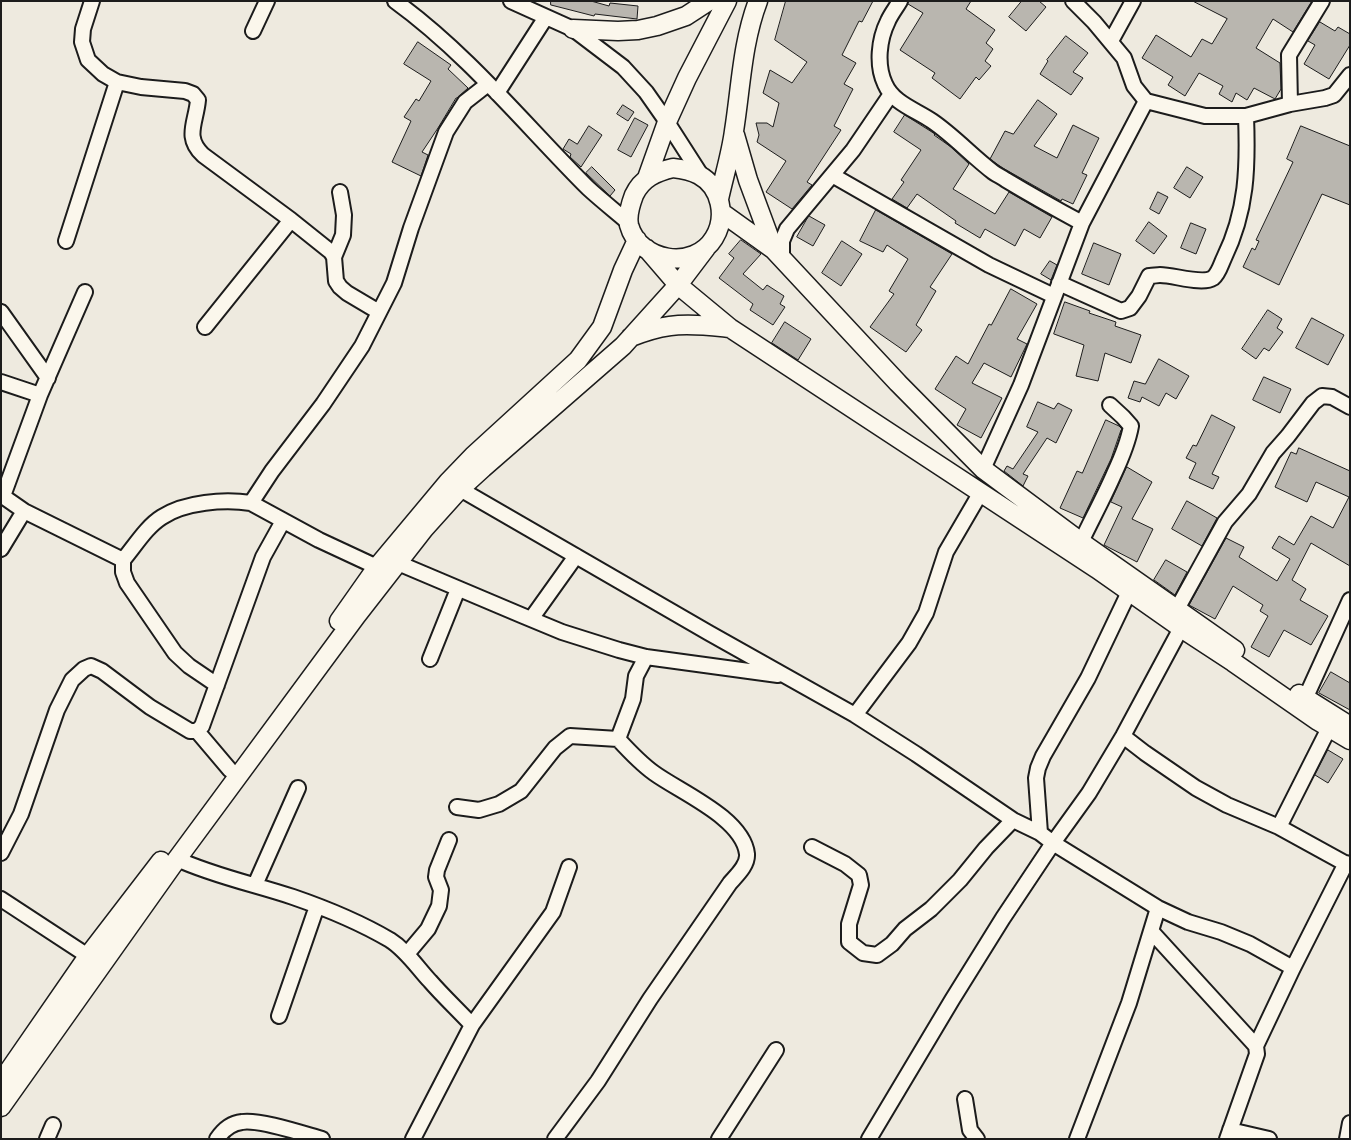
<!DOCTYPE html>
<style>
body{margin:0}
#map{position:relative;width:1351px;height:1140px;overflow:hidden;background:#eeeadf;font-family:"Shantell Sans",sans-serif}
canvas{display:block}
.frame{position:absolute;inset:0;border:2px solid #1c1c1c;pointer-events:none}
</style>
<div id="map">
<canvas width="1351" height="1140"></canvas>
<div class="frame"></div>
</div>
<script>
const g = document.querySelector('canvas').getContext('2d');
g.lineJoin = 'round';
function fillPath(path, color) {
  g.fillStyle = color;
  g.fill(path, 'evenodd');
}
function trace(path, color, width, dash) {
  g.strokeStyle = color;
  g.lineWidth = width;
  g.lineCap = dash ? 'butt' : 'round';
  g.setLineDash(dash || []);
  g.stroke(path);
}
const building = new Path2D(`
 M551,1H591L609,6L610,3L638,6L637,19L595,14L594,16L551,5Z
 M786,1H873L862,22L859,21L842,55L856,63L844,84L853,89L834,126L841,130L807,182L812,185L792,209L766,192L786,161L757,142L759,135L756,123H767L773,127L779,103L763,93L770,70L792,83L807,62L775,40Z
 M909,1H971L966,9L995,30L986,43L993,49L985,61L991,66L979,80L976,77L960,99L932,78L935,73L900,50L923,13L908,4Z
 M1022,1H1039L1046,7L1026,31L1009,17Z
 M1193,1H1312L1293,32L1273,19L1256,48L1280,63L1281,89L1275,99L1254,88L1247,100L1236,93L1232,102L1219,94L1223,86L1199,73L1185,96L1168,85L1173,77L1142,58L1156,35L1191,57L1202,39L1212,44L1227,19Z
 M1320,22L1335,31L1338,27L1350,34V45L1329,79L1304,64L1315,45L1308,41Z
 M1066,36L1088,53L1073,72L1083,78L1071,95L1040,74L1048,61L1047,60Z
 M418,42L451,65L448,69L468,88L457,98H456L438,128L422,152L428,155L421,176L392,162L411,121L404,117L416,99L419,101L431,81L404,64Z
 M1038,100L1057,114L1034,146L1057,158L1073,125L1099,138L1082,173L1087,175L1073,204L1062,199L1061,201L1001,167L990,159L1005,131L1013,134Z
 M623,105L634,112L628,121L617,114Z
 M905,115L935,134L934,135L951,147L969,164L953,189L995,214L1009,192L1052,217L1040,238L1024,229L1015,246L985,229L980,238L955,223L956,221L917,194L907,208L892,199L904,182L901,180L921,150L894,132Z
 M635,118L648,125L631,157L618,150Z
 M589,126L602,135L581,167L570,157L571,154L563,149L569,139L577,144Z
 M1301,126L1350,146V205L1322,194L1279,285L1243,267L1252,248L1255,250L1259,241L1256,240L1293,162L1287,159Z
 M592,167L615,190L610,196L586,173Z
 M1187,167L1203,177L1190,198L1174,188Z
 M1158,192L1168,197L1159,214L1150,209Z
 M876,210L952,254L930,287L936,291L916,325L922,330L906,352L870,327L894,294L889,291L908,259L887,245L883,252L860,241Z
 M809,216L825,225L813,246L797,237Z
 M1149,222L1167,236L1154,254L1136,241Z
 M1191,223L1206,229L1196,254L1181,248Z
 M741,240L761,254L743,274L763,290L767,285L784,296L780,304L785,307L773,325L750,310L753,304L719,278L734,258L729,254Z
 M842,241L862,254L841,286L822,273Z
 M1094,243L1121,254L1109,285L1082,274Z
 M1050,261L1057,265L1051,280L1041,274Z
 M1011,289L1037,304L1017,339L1027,344L1011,377L984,363L972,383L1002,398L981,438L957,425L966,409L935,389L956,356L968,364L989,324L991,325Z
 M1065,302L1090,311L1089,313L1116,322L1115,326L1141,335L1131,363L1105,353L1098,381L1076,376L1084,345L1054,334Z
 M1268,310L1282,319L1277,328L1283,332L1269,351L1264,348L1256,359L1242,349Z
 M1312,318L1344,335L1328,365L1296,348Z
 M785,322L811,339L798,360L772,343Z
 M1159,359L1189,376L1176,399L1166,393L1159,406L1142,397L1140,402L1128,398L1134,381L1145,384Z
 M1264,377L1291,389L1280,413L1253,400Z
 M1038,402L1054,409L1058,403L1072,410L1056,443L1047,438L1023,474L1028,476L1023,486L1004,471L1007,466L1013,469L1038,432L1027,427Z
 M1212,415L1235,427L1212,474L1219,477L1213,489L1189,478L1196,463L1186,458L1193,445L1196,446Z
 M1106,420L1119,426L1122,429L1121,430L1111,459L1083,518L1060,508L1077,471L1082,473Z
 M1299,448L1350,471V566L1311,543L1292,580L1306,589L1300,600L1328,616L1311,645L1284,630L1269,657L1251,647L1268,616L1260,611L1263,605L1233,586L1215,619L1189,605L1226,538L1244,547L1239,557L1277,581L1290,559L1272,548L1279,536L1294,545L1311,516L1333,528L1349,497L1316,482L1307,502L1275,487L1291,452L1296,454Z
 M1127,467L1152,482L1132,519L1153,529L1137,562L1104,545L1122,507L1111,502Z
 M1187,501L1217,518L1202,546L1172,529Z
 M1166,560L1187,572L1175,595L1154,580Z
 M1331,672L1350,683V710L1319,693Z
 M1328,750L1343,759L1328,783L1315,775Z`);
const minor = new Path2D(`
 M92,1L83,29L82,42L88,60L103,74L117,82L141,87L185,91L193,94L198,100C196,123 184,137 203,155L291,220L331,252L334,257L336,281L340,287L347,293L379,312
 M395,1C468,54 525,125 588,188C601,200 615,211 629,223
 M511,1L573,29L623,67L646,92L667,122L701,175
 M900,1C896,8 891,14 888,21C879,39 876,65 885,84C893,103 916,110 932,121C954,136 972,156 993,172C997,175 1002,177 1006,180C1031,195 1056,209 1082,223
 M253,31L267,1
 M1111,41L1133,1
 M497,93L546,17
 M1146,101L1205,116H1246L1290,104L1325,98L1334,95L1350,75
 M1290,104L1289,55L1322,1
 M832,175L989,265L1054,296
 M66,241L117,82
 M334,257L343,235L344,215L340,192
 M782,259V241L787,229L853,150L891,94
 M1059,283L1121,311L1130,308L1139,296L1149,276C1153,276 1157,275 1160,275C1174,275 1202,285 1213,278C1219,273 1221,264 1224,258C1247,211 1248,167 1246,116
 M1,312L48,378
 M205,327L291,220
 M1,382L40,395
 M983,469L1021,385L1082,223L1146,101L1134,86L1124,58L1094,22L1073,1
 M460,489L709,633L855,715L916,754L1013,820L1040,833L1053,843L1158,908L1188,922L1221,932L1250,944L1293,968
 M1,495L24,511L123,560
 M3,496L40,395L85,292
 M251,503L272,471L323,404L362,346L394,283L411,228L446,132L465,102L488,84
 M1081,542C1092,519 1104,497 1114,474C1121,459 1128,443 1131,426L1123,417L1110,405
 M1,549L24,511
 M398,563L521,615L562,632L619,650L646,657L778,675
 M1177,609L1225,522L1249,494L1273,453L1288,436L1313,403L1322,396L1332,397L1350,407
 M531,619L576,556
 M430,659L458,589
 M217,685L189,666L175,653L127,583L123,572V560C135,546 146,527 162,517C185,502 224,499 251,503L319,540L377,567
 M1305,699L1350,600
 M855,715L909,643L926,613L946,552L981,492
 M197,731L230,770
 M1123,736L1145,753L1196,788L1227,805L1279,827L1350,866
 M618,739L633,699L636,676L646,657
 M457,807L479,810L499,804L521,791L555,748L570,736L618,739C629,751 640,763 654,773C680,792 743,818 747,854C748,865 737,875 730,883L650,999L598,1081L555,1139
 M1279,827L1329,728
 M1040,833L1036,778L1038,768L1043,756L1088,678L1129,592
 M812,847L845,864L859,875L861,885L849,924V942L863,953L877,955L892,944L905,929L931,909L960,880L986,848L1013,820
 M1,853L21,814L57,710L72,680L84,669L91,666L102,671L150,707L190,731H197L202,726L263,557L283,521
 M177,859C214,876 254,884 293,897C325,908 361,923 390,940C406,950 417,967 430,981C443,996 458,1010 472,1025L413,1139
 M255,885L298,788
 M1,899L88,956
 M1151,931L1256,1046
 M407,954L428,929L439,906L441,890L436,877L437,870L449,840
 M279,1016L317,906
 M472,1025L553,912L569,867
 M965,1099L970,1130L977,1139
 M1230,1130L1269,1139
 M47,1139L53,1125
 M217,1139C223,1130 232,1123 242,1122C259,1119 304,1134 322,1139
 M719,1139L776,1050
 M869,1139L952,1000L1003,918L1053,843L1089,793L1123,736L1181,628
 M1077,1139L1129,1003L1158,908
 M1227,1139L1257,1054L1256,1046L1293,968L1346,863
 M1347,1139L1350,1123`);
const major = new Path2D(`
 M573,29L618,31L638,30L657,26L686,16L709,1
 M735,135L748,180L774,250
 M673,168C682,169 690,170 699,175C721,187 727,217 714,238C694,271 639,262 629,225C627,216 631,203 634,195C642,178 656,172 673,168Z
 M647,178L667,122L687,78L727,1
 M719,199C724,176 731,154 734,131C741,87 742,43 758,1
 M721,212L774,250L898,383L983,469L1081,542L1235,650
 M647,249L678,285L730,328L1097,569L1181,628L1233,662L1318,721L1350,740
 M631,337C643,332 656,328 670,326C689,323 711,326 730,328
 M339,621L377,567L448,482L473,456L578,360L602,327L623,270L637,240
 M1299,694L1350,726
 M1,1082L88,956L161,861
 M1,1107L177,859L357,615L424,529L460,489L483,468L623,346L678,285L706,248`);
fillPath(building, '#b9b6af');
trace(building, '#1c1c1c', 1);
trace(minor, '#1c1c1c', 18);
trace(major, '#1c1c1c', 21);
trace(minor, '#fbf7ec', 14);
trace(major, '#fbf7ec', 18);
</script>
